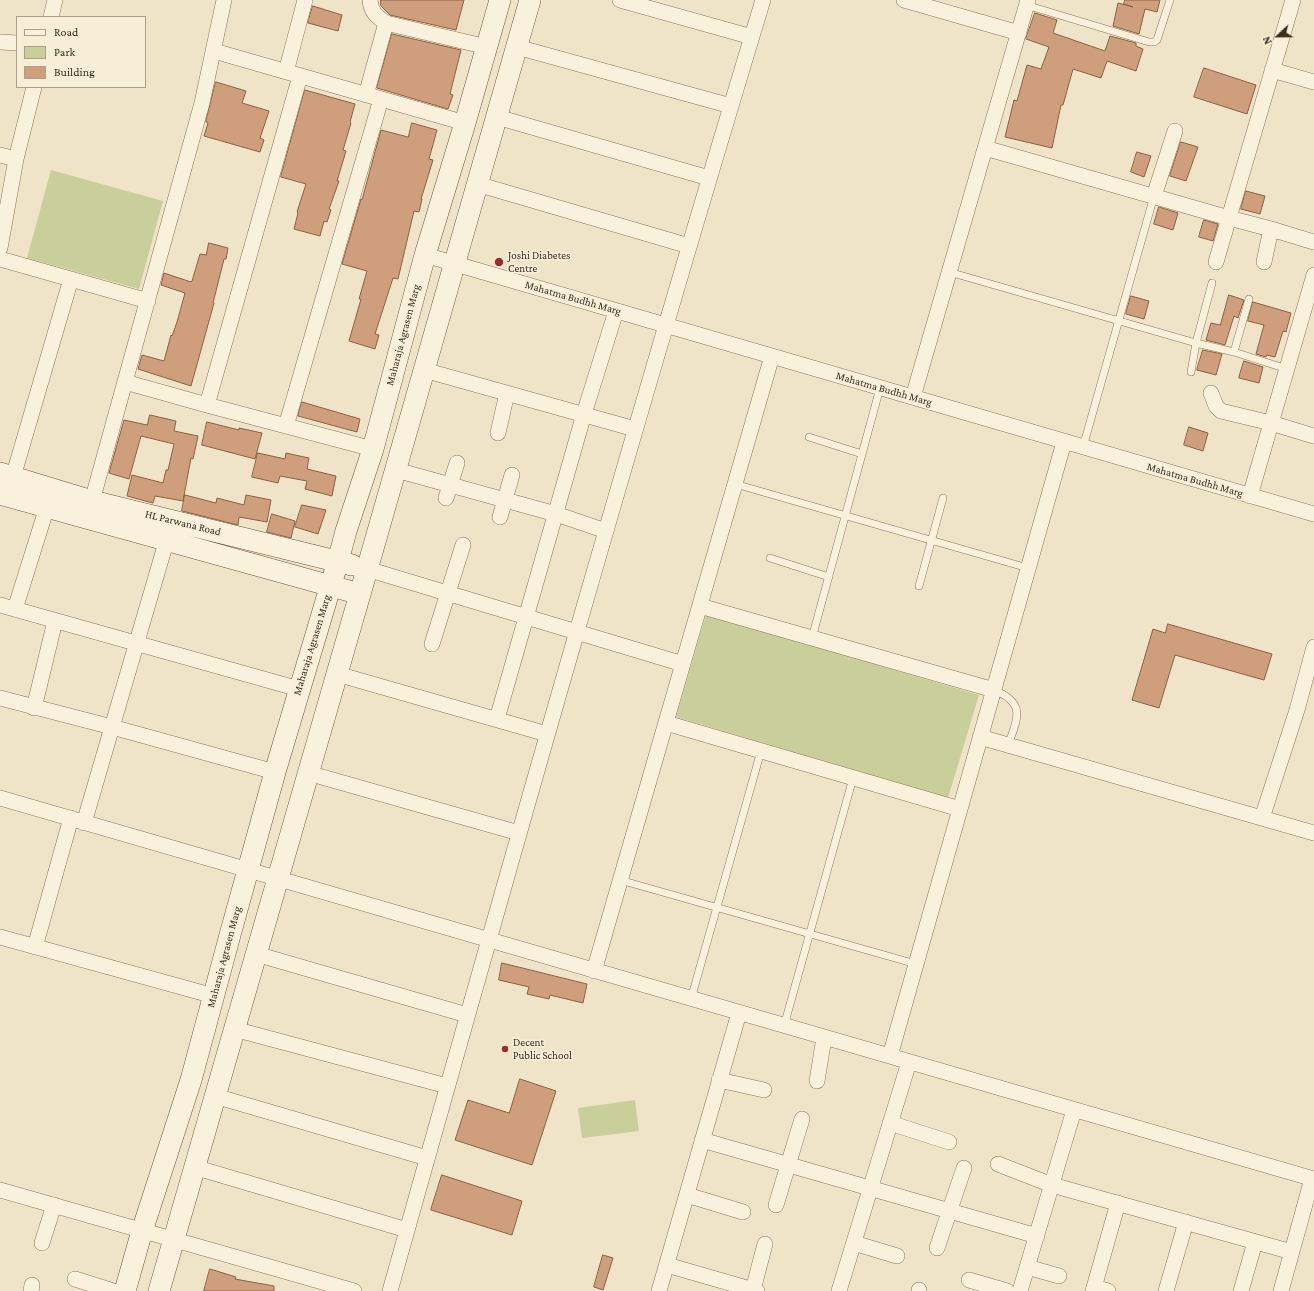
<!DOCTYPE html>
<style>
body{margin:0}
#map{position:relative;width:1314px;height:1291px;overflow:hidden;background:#f0e4c8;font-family:"Crimson Pro",serif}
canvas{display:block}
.legend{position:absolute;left:16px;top:16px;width:130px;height:72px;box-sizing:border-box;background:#f7eed8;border:1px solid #ada18e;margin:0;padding:5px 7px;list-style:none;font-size:12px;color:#3d2e20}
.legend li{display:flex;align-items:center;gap:8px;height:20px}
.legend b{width:20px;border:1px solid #ada18e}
.north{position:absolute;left:1258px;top:16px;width:40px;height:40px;-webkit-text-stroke:3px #f7eed8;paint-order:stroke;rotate:248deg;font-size:11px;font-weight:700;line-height:16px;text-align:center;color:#3d2e20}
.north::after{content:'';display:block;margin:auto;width:14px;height:18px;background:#3d2e20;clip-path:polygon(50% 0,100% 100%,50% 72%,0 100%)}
</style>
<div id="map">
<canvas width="1314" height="1291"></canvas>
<ul class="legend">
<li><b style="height:5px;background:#faf1dc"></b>Road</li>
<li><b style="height:11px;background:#c9cf9b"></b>Park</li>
<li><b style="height:11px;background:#cf9f7d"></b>Building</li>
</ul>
<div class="north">N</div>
</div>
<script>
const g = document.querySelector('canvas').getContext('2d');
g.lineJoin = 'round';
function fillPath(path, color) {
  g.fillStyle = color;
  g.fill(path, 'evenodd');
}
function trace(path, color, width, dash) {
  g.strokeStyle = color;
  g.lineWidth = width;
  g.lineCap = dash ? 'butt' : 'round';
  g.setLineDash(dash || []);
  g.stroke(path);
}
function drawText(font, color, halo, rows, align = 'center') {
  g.font = font + ' "Crimson Pro",serif';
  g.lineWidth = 3.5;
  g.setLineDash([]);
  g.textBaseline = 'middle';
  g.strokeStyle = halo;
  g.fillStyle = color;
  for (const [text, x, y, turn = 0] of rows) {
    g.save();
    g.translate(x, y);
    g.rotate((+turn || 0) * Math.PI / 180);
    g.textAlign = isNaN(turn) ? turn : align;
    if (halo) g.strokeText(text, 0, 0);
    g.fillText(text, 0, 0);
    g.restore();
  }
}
const green = new Path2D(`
 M51,170L163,201L139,289L27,258Z
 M706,614L979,695L948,798L676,717Z
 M635,1100L639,1131L582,1138L578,1108Z`);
const building = new Path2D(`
 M381,0H464L456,30L390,15L381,6Z
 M1125,0H1160L1157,12L1145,9L1139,34L1113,26L1118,3L1133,7L1124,4Z
 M313,6L342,15L338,31L308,23Z
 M1035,13L1057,20L1053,33L1105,51L1110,36L1136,43V46L1143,49L1136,71L1107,61L1101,78L1073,69L1063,105H1061L1052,148L1005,137L1014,100L1017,101L1027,65L1041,69L1049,47L1026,39Z
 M392,34L461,50L450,94L453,95L448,109L377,88Z
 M1204,68L1256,85L1247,114L1194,97Z
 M216,82L246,91L242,103L269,111L260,138L264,140L260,152L204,136L208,123L206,122Z
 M305,90L355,104L350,122L351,123L343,150L346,151L337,181H339L329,209L331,210L327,222L324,221L320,236L294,229L298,213L297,212L306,184L281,177Z
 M412,123L437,130L429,159L433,160L421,199H422L419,212L414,211L398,279L393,278L375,334L379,335L375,349L349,341L361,299H359L367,271L342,264L361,199L362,200L381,130L408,137Z
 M1181,142L1198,147L1186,181L1170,176Z
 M1137,152L1151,156L1144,177L1131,172Z
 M1246,191L1265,196L1260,214L1241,209Z
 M1159,207L1178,213L1173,230L1154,224Z
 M1204,220L1218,224L1213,241L1199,237Z
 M209,243L228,248L226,259H224L213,303H214L191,386L138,369L142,355L164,361L171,335L172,336L177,322L185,293L161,285L164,273L191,282L192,281L200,254L206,255Z
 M1229,295L1244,300L1238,318L1234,316L1225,345L1206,340L1211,323L1220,325Z
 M1131,296L1149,301L1144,319L1126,314Z
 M1253,302L1291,313L1286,332L1283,331L1275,357L1267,355L1266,357L1256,354L1264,325L1248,321Z
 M1203,350L1222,354L1216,375L1197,370Z
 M1244,361L1263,367L1259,383L1239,378Z
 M302,402L360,419L357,432L298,416Z
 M150,415L176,421L174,431L198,436L193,459L191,458L183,501L155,496L153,503L127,496L132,475L163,483L166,470H168L174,444L141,436L129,479L109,473L124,420L147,425Z
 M207,422L239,430V428L262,433L255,459L202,445Z
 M1189,427L1208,433L1203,451L1184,445Z
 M258,453L285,459L286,453L309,458L307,469L336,476L332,496L305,489L307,481L280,476L278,483L252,477Z
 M185,495L216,503L217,498L244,505L246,495L271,500L267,522L239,517L238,525L182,511Z
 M302,505L326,510L318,534L295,527Z
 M272,514L295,521L291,538L267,532Z
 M1168,624L1272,654L1264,680L1175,655L1159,708L1132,700L1153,629L1165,633Z
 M502,963L587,984L583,1003L550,995L549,999L527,994L529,987L499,980Z
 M520,1079L556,1091L532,1165L455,1140L468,1100L509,1113Z
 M442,1175L522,1201L512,1235L431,1210Z
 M603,1255L613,1258L603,1290L594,1287Z
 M210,1269L236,1277L235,1279L274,1286V1291H204Z`);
const lane = new Path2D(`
 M1026,5L1149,42H1154L1157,40L1170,0
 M949,272L1196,343L1234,352L1287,369
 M1234,352L1249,299
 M1191,372L1196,343L1212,283
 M809,437L862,454
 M1083,447L1154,196
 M735,484L1028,568
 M770,558L829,577
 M919,586L943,498
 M812,638L880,388
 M994,690C1026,703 1018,718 1008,745
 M620,880L916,964
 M691,999L761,751
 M784,1026L853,778`);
const street = new Path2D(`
 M370,0C371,12 376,16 386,23L487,47
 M620,0L752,37
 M904,0L1019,33
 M51,17L55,0
 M0,42L17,43
 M517,47L731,106
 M214,51L465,123
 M1272,70L1314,82
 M286,72L305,0
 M366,95L386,23
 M497,117L709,178
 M985,148L1229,218L1271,229L1314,242
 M0,155L16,159
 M477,184L689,246
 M1154,196L1175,131
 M0,248L16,159L34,87
 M425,255L1314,514
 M0,259L148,301
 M1216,262L1293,0
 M1264,262L1271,229
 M424,370L635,429
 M125,382L207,405L373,449
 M1211,393L1216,406L1221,411L1271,423L1314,436
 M913,397L1028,0
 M207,405L300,76
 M286,426L381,99
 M498,433L507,393
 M396,470L556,514L606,531
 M13,477L71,279
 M1250,496L1314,275
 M446,498L457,463
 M92,501L202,103L224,0
 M500,517L512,475
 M367,569L683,664
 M0,605L299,689
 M700,606L994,690
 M15,609L47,507
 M432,644L463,545
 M337,674L547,734
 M0,698L112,727L275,772
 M34,708L55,621
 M497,719L584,414L616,311
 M666,723L960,809
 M980,737L1314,833
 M308,773L519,833
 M0,798L1314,1179
 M1262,818L1297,710L1314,647
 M84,823L167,539
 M0,937L214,996
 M35,947L71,818
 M256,954L467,1015
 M594,971L772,356
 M234,1029L447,1086
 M890,1056L1064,442
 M719,1080L764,1090
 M817,1081L824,1038
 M215,1096L427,1158
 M890,1123L949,1142
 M702,1140L1037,1236
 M998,1164L1052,1185L1292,1252
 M194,1167L407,1230
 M0,1190L354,1291
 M687,1195L743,1212
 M776,1205L802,1119
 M42,1243L54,1205
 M854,1243L897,1256
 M937,1248L964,1168
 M667,1265L757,1291
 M1027,1267L1059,1276
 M75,1279L113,1291
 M969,1280L1007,1291
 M1094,1287L1108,1291
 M753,1290L765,1244
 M31,1291L32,1285
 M390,1291C511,860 633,429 763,0
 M659,1291L739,1013
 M839,1291L909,1062
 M919,1291V1290
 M1020,1291L1074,1110
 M1093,1291L1118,1203
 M1166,1291L1186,1222
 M1241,1291L1255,1242
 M1281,1291L1312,1179`);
const secondary = new Path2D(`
 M0,473L92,501L352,565
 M0,494L360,594
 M125,1291L142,1231L191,1080L230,935L275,772L338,561L346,531L373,449L425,255L465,123L500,0
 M159,1291L360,594L530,0`);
const markers = [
 [499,262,5,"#9e2a2b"],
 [505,1049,4,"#9e2a2b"]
];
const poiNames = [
 ["Joshi Diabetes",508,256],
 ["Centre",508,269],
 ["Decent",513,1043],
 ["Public School",513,1056]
];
const streetNames = [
 ["Mahatma Budhh Marg",573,298,16],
 ["Maharaja Agrasen Marg",403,335,-75],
 ["Mahatma Budhh Marg",884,389,16],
 ["Mahatma Budhh Marg",1195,480,16],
 ["HL Parwana Road",183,523,14],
 ["Maharaja Agrasen Marg",312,645,-73],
 ["Maharaja Agrasen Marg",224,957,-75]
];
fillPath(green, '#c9cf9b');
fillPath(building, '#cf9f7d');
trace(building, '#8d5f41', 1);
trace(lane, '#8d765c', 8);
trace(street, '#8d765c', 16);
trace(secondary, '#6f573f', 22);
trace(lane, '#faf1dc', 7);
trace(street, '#faf1dc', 15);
trace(secondary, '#faf1dc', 21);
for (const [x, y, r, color] of markers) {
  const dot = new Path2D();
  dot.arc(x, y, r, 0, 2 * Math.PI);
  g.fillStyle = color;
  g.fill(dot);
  trace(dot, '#f7eed8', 1.5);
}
drawText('11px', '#3d2e20', '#f7eed8', poiNames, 'left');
drawText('11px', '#3d2e20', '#f7eed8', streetNames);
</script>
